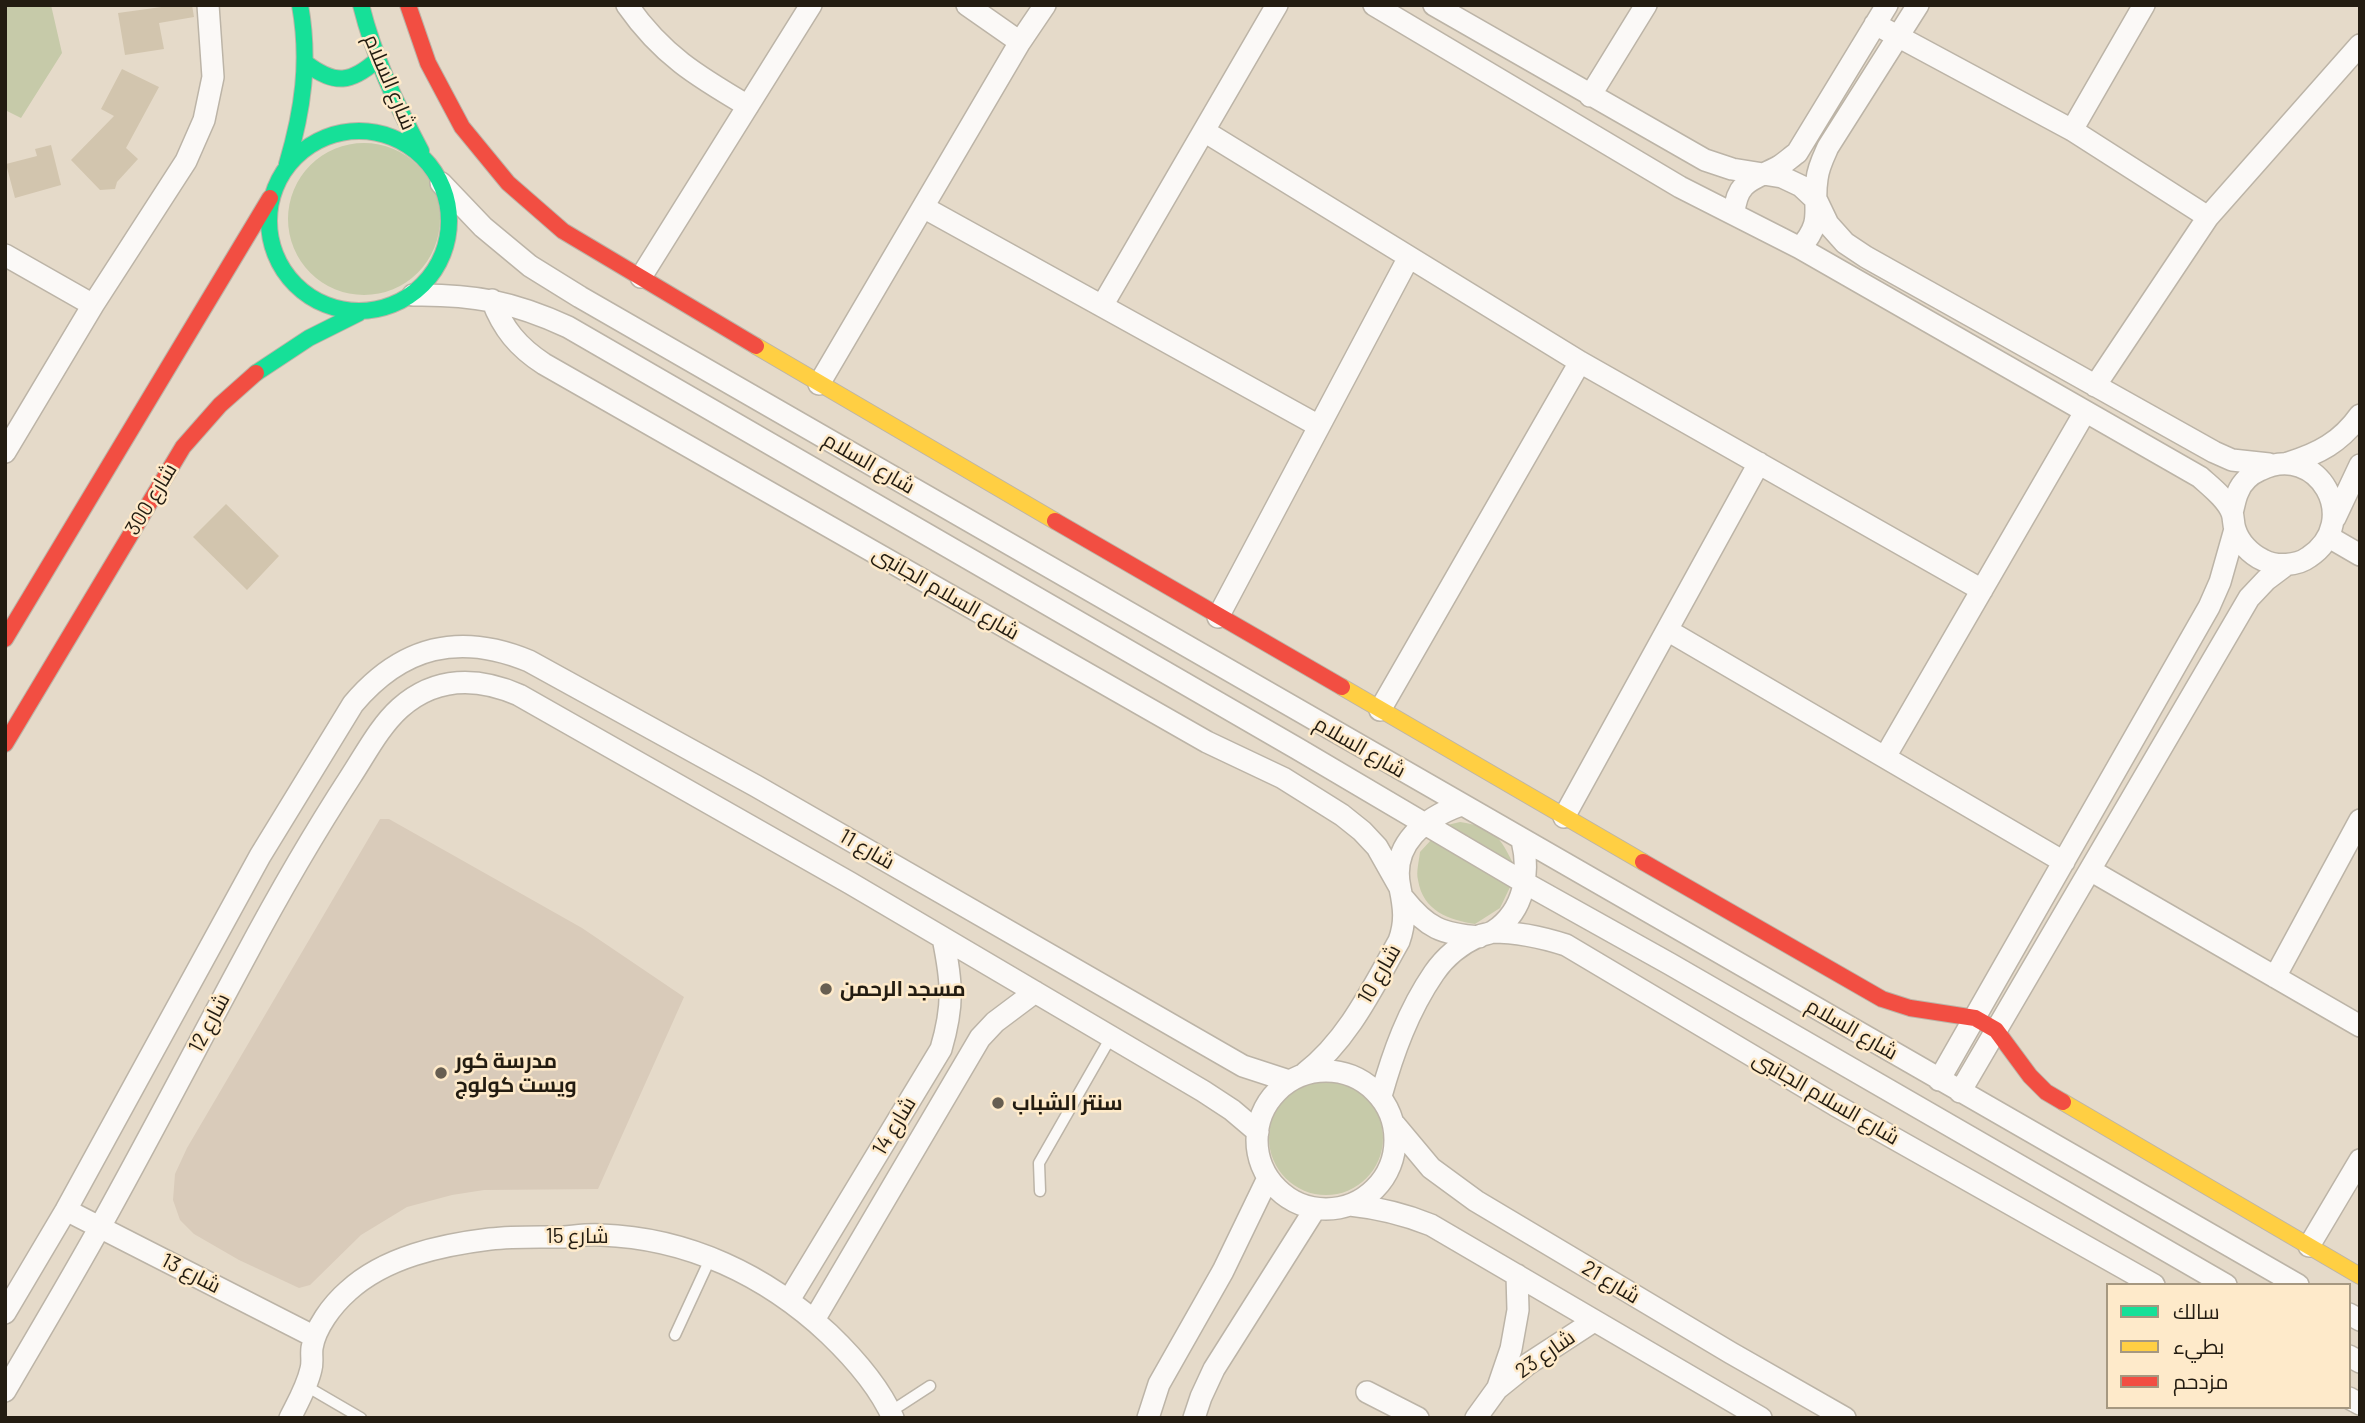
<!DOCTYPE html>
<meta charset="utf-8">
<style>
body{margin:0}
#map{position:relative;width:2365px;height:1423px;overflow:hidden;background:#e5dac9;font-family:Barlow,Cairo,sans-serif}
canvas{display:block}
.frame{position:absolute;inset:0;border:7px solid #231c11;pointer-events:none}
.legend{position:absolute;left:2106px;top:1283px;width:245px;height:126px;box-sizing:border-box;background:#feeaca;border:2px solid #a69880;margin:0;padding:9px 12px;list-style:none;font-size:21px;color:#231c11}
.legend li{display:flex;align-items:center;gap:14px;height:35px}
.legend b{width:35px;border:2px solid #a69880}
</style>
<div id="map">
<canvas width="2365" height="1423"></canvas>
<div class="frame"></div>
<ul class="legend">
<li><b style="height:9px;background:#16e098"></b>سالك</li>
<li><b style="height:9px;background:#ffcf43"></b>بطيء</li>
<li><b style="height:9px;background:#f24e42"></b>مزدحم</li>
</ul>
</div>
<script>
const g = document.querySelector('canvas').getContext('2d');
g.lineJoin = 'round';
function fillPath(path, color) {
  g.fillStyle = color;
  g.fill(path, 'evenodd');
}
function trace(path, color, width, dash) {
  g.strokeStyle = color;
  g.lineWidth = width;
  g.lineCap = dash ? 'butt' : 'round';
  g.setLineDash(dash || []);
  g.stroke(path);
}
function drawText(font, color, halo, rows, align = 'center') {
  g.font = font + ' Barlow,Cairo,sans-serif';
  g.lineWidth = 5;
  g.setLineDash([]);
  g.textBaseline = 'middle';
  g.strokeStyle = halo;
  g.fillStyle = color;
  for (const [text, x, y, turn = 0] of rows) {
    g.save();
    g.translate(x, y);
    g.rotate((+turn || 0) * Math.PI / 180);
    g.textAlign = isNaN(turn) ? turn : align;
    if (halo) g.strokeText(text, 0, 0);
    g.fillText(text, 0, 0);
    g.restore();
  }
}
const education = new Path2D(`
 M380,819H389L582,928L684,997L598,1189L484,1190L452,1195L407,1207L361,1235L310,1285L299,1288L239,1260L194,1234L180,1220L173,1200L175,1174L187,1148Z`);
const green = new Path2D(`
 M5,5H51L62,53L21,118L5,110Z
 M288 219a76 76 0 1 1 152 0a76 76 0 1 1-152 0Z
 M1460,822C1495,827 1500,837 1515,867L1443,826Z
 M1431,840L1511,885L1500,908L1475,924C1449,920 1423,911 1418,880C1416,872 1419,861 1420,852Z
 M1269 1138a57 57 0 1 1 114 0a57 57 0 1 1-114 0Z`);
const building = new Path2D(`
 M176,5H192L194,17L159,23L164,49L125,55L118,13Z
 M122,69L159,87L126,148L138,159L117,182L115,189L100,190L71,160L114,116L101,109Z
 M51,145L61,185L15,198L6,164L37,156L35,149Z
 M226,504L279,556L247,590L193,537Z`);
const lane = new Path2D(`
 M1040,1191L1039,1163L1111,1037
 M675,1335L711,1257
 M306,1386L361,1418
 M890,1412L930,1386`);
const street = new Path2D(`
 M627,5C662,55 697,76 748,106
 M967,5L1020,42
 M1374,5L1680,187L1800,248L2200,477C2211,487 2227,499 2232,513C2234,518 2233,524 2235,529C2239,542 2250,554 2263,560C2276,567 2297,566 2309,557C2363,521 2318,441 2260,470C2251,474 2242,482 2238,492C2235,498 2234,506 2232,513
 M1434,5L1705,160L1732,169L1782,177L1801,186L1817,201L1828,224L1845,243L1866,257L2214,452L2232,460L2269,464
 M1875,24L2072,130L2208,217
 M1590,96L1646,5
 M2072,130L2144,5
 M1204,131L1580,362L1982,590
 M441,183L483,227L530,266L580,297L2298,1285
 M923,207L1319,426
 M1734,213C1737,180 1753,180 1778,167C1785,163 1791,157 1797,153L1887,5
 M1800,248C1825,220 1812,210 1817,179C1818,168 1823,158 1828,147L1918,5
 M5,255L93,305
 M641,277L811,5
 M413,295C473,294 514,302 568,327L1298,749L1525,883L1670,964L2226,1285
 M492,300C503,329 518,347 544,364L1207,742L1283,778L1342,815L1362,831L1377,847L1399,886
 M1102,306L1277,5
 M819,384L1020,42L1045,5
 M2095,386L2208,217L2360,45
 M5,452L93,305L186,161L204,120L213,77L208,5
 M2288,463C2318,454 2341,442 2360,415
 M2335,518L2360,465
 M2329,537L2360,555
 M1218,617L1409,257
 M1667,630L2064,862
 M1380,710L1580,362
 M1885,757L2085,412
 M1564,817L1759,463
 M2090,870L2360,1026
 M1404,899C1427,928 1442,934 1479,937
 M1492,932C1519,932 1541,937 1566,945L1835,1105L2154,1285
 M2275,977L2360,820
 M1257 1140a69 69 0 1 1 138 0a69 69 0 1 1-138 0Z
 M1305,1073C1348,1040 1373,987 1399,941C1406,922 1404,907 1400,888C1390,844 1425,818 1461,805
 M1939,1080L2209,607L2220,582L2235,529
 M1960,1092L2249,598L2266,580L2286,565
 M1381,1096C1393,1053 1408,1011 1434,973C1445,957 1461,944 1479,936C1484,934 1490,934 1494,931C1525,910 1530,873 1522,840
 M1395,1125L1431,1168L1476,1201L1731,1353L1845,1418
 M1350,1205C1379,1208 1404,1214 1431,1225L1761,1418
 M66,1210L315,1337
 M2309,1246L2360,1160
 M789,1300L941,1049C954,1005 952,982 943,938
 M5,1313L66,1210L260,856L353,704C402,646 459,632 529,661L756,786L1243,1066L1289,1081
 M2349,1314L2360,1320
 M814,1320L980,1038L995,1022L1035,992
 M2349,1356L2360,1362
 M1498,1387L1511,1349L1518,1310L1517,1275
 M5,1391C37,1336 70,1281 101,1225C150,1137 196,1048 244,959C277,897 312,836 351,776C366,753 380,726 400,708C436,676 478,677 519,695L850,883L1203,1091L1232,1110L1258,1132
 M1367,1392L1418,1418
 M2349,1398L2360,1404
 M290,1418C298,1402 307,1387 311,1369C313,1362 311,1355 312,1348C315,1328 332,1305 348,1291C385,1257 441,1245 490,1239C515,1236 539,1237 564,1237C576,1236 589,1234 601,1235C688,1238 766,1275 829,1334C854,1358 879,1386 893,1418
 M1148,1418L1159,1384L1223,1271L1268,1178
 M1194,1418L1201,1397L1214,1369L1315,1209
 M1476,1418L1497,1389L1528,1364L1594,1321`);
const fast = new Path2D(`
 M361,5C374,57 396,104 421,151
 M307,64C335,85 351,83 377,60
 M269 221a90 90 0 1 1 180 0a90 90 0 1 1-180 0Z
 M287,164C303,110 310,61 300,5
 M256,373L309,338L359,313`);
const slow = new Path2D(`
 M756,346L1055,521
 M1342,687L1643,862
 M2063,1102L2360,1276`);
const jam = new Path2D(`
 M408,5L428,63L462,127L508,183L563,231L756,346
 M1055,521L1342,687
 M5,639L270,198
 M5,744L183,447L220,405L256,373
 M1643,862L1882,999L1910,1008L1975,1018L1996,1030L2030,1076L2046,1092L2063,1102`);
const markers = [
 [826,989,7,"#675e51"],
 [441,1073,7,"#675e51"],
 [998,1103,7,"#675e51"]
];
const streetNames = [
 ["شارع السلام",390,82,67],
 ["شارع السلام",869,463,30],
 ["شارع 300",151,499,-59],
 ["شارع السلام الجانبى",946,593,30],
 ["شارع السلام",1360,747,30],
 ["شارع 11",867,849,30],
 ["شارع 10",1379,974,-60],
 ["شارع 12",209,1023,-62],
 ["شارع السلام",1852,1029,30],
 ["شارع السلام الجانبى",1826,1098,30],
 ["شارع 14",894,1126,-59],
 ["شارع 15",577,1236],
 ["شارع 13",191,1273,27],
 ["شارع 21",1611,1282,31],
 ["شارع 23",1545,1354,-35]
];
const poiNames = [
 ["مسجد الرحمن",840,989],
 ["مدرسة كور",455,1061],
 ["ويست كولوج",455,1085],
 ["سنتر الشباب",1012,1103]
];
fillPath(education, '#d9cbba');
fillPath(green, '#c6caa9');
fillPath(building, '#d2c5ae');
trace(lane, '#bcb4a7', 13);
trace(street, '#bcb4a7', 24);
trace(fast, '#bcb4a7', 18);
trace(slow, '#bcb4a7', 18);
trace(jam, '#bcb4a7', 18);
trace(lane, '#fbf9f7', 10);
trace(street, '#fbf9f7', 21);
trace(fast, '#16e098', 16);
trace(slow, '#ffcf43', 16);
trace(jam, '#f24e42', 16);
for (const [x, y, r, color] of markers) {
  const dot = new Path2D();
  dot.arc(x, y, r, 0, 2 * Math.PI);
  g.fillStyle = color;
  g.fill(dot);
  trace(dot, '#feeaca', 2.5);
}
drawText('21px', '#231c11', '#feeaca', streetNames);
drawText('bold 21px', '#231c11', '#feeaca', poiNames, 'left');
</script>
